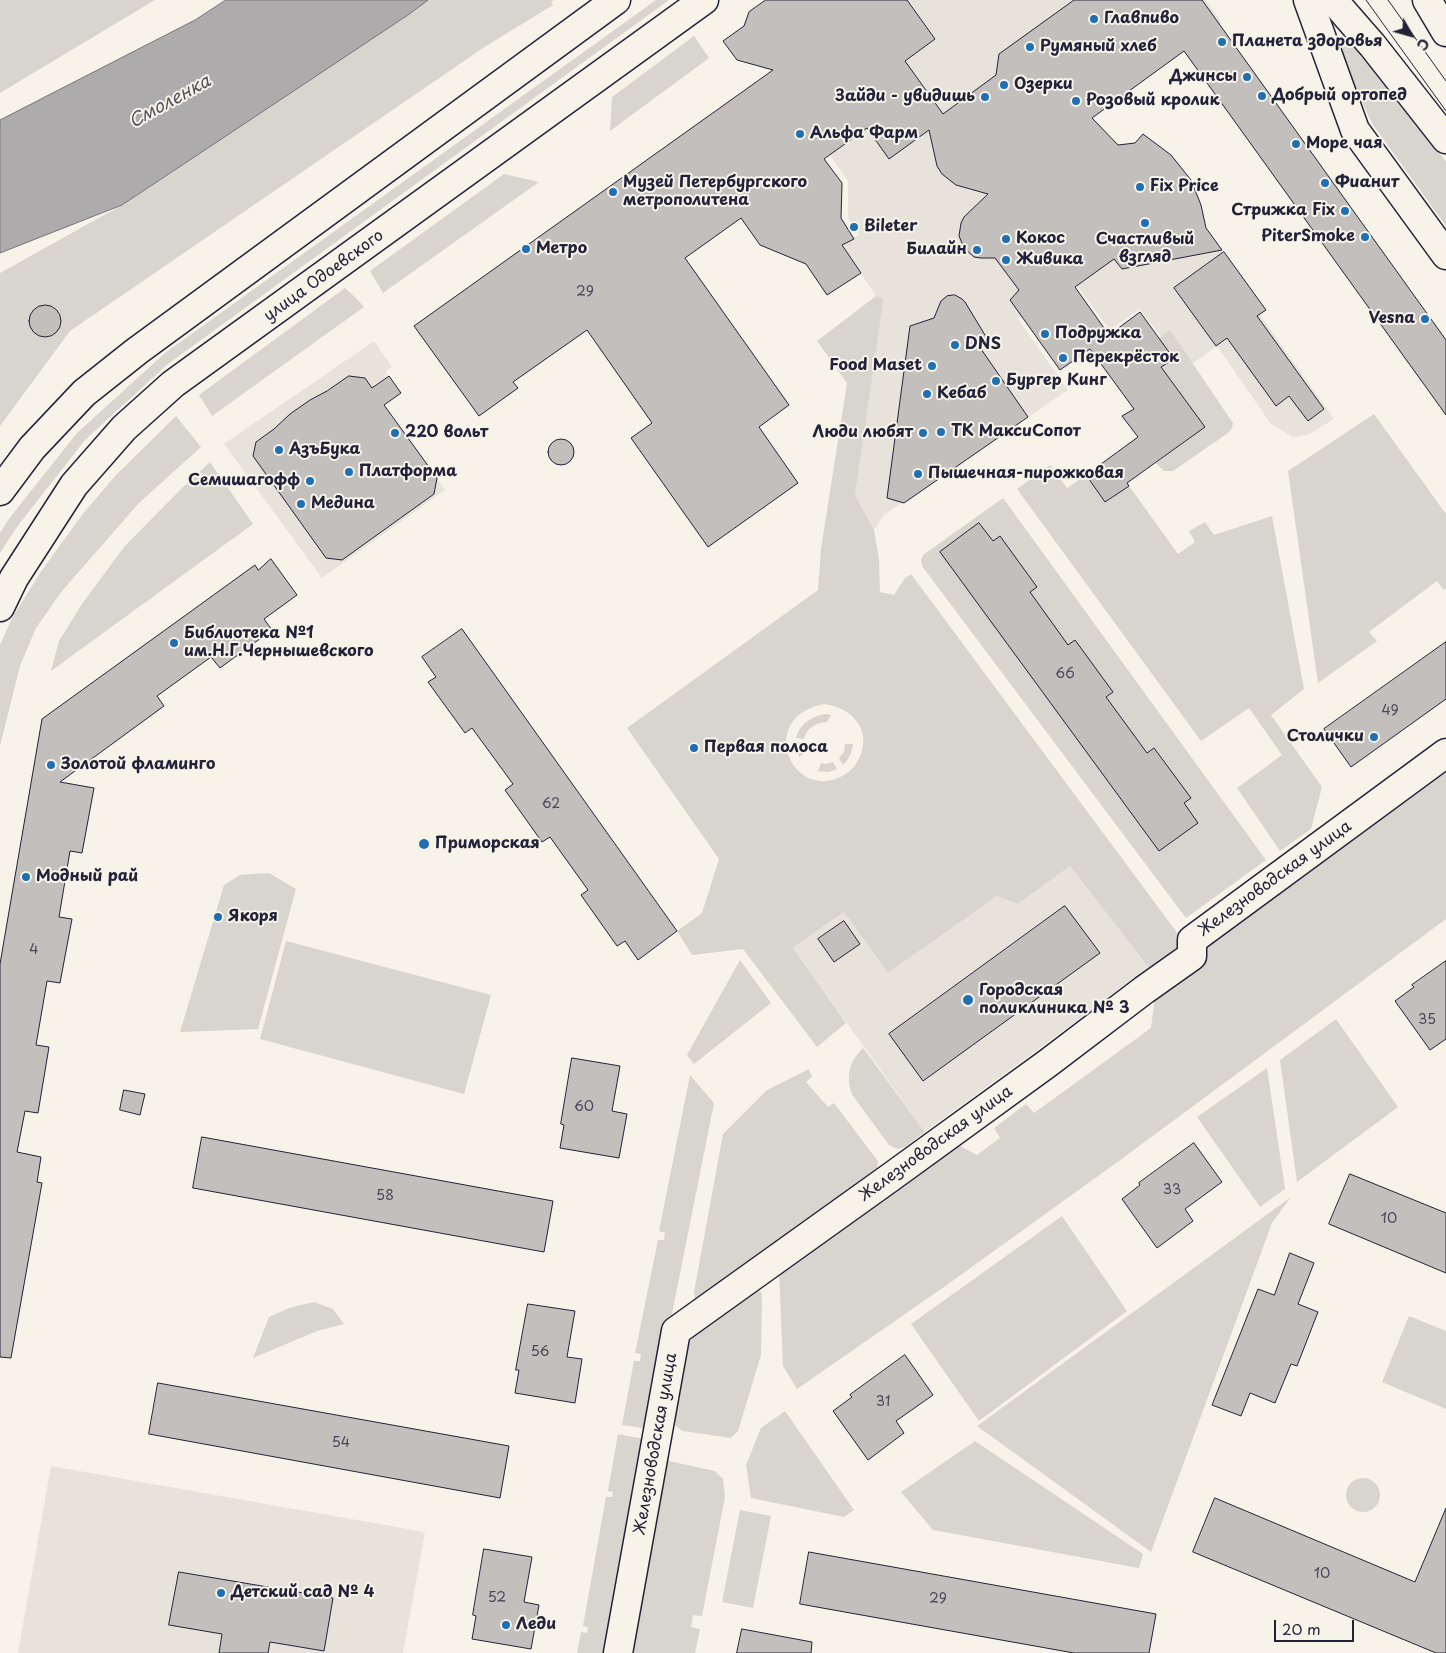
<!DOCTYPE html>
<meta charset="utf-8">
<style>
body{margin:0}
#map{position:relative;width:1446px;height:1653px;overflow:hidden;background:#f7f3e8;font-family:"Playpen Sans",sans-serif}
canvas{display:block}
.north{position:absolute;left:1386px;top:10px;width:50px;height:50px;-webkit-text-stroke:4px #f7f3e8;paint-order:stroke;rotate:128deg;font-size:14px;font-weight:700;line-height:20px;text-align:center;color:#22223b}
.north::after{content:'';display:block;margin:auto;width:18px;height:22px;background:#22223b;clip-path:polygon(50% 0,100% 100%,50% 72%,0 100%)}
.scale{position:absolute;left:1274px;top:1620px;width:80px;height:22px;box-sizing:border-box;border:2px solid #22223b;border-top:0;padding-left:6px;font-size:15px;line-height:18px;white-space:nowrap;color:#22223b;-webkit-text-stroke:4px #f7f3e8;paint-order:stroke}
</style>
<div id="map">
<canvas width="1446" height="1653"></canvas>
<div class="north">С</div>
<div class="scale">20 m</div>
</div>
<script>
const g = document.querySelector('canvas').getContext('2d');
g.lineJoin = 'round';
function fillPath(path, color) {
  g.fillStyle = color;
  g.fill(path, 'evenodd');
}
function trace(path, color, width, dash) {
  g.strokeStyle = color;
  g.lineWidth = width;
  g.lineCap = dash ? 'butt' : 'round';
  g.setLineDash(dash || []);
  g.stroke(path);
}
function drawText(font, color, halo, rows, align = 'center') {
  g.font = font + ' "Playpen Sans",sans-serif';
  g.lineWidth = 4;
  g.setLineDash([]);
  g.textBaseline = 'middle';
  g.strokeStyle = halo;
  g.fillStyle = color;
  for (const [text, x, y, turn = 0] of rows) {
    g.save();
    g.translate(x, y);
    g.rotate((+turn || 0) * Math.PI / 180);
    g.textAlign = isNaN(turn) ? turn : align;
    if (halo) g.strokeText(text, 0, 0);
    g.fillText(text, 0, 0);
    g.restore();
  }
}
const built = new Path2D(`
 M908,0H1206L1222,23L1015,174L1107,134L1118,145L1135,143L1143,134L1171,155L1191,180L1201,205L1206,228L1266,310L1260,315L1334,419L1308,435L1293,437L1271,424L1217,346L1185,369L1140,309L1110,330L1072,279L1018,319L1068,390L884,515L874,530L855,495L883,299L876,296L842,245L859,235L848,219V181L830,155L867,128L889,159L935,103L905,61L935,39Z
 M374,341L392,367L386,371L387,376L372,388L445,490L322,578L224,444Z
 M1070,866L1149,968L925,1132L793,948L844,912L888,973L997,896L1018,904Z
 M51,1466L425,1532L403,1653H18Z`);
const green = new Path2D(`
 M0,0H155L0,93Z
 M417,0H554L551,2L553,5L486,46L70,331L0,426V273L122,205Z
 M656,0H669L168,364L85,440L16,528L0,553V533L8,520L77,433L165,353Z
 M694,36L709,58L610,131L612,97Z
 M1344,37L1411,113L1446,162V226L1373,125L1342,61L1339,44L1340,39Z
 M504,174L539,182L383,293L370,271Z
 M345,288L358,300L364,307L212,416L199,395Z
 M876,296L883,298L882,309L855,495L874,530L879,559L880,592L894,595L905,578L911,574L1184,942L1149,968L1070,866L1018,904L997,896L888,973L844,912L793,948L846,1023L817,1047L743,949L692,955L677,931L702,913L719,859L627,728L818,590L821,549L847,383L817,341ZM824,704C855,708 875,734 856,764C852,770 845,775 838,778C789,798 758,716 824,704Z
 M1170,330L1233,423L1232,428L1228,433L1173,471H1164L1156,463L1205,427L1161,367L1174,359L1159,338Z
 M1374,414L1446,514V588L1444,590L1437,581L1369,632L1377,641L1318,683L1288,471Z
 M176,416L201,447L139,503L62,591L36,628L20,666L0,746V645L12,618L40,573L82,515L115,476Z
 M210,462L253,524L51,671L59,641L82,604L124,547L182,488Z
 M1050,465L1067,488L1086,475L1105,502L1129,486L1178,554L1195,542L1189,531L1205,522L1214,535L1272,516L1304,689L1271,715L1322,787L1311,829L1280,851L1237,788L1282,755L1249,708L1201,741L1017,489Z
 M1003,498L1266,860L1186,918L922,566L921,560L923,555Z
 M825,714L831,715L827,722C816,723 807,727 804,739L796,738C800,723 811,717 825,714Z
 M796,742L804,743L806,752L799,757Z
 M845,744H853C852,753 849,759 843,765L839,758L844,752Z
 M833,762L837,769L828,772L818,771L821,763L826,764Z
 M1446,765V919L1123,1158L944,1287L797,1389L783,1366L779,1270L957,1144L977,1155L1000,1138L994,1128L1026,1104L1034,1113L1151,1028L1155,996L1207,960L1205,944Z
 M269,873L296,889L258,1029L180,1032L224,885L240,875Z
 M286,941L491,995L464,1094L260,1039Z
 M740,960L771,1003L694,1064L687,1055Z
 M1336,1019L1398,1107L1297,1182L1280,1060Z
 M863,1048L925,1132L905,1147L898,1149L893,1147L889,1145L853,1096C845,1078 849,1061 863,1048Z
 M1267,1068L1285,1189L1260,1207L1197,1117Z
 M809,1069L812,1077L806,1082L828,1107L834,1103L874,1156L878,1161L877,1171L699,1302L695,1299L694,1292L723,1134L767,1090Z
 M690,1075L714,1103L649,1429L622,1425L634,1361H640L641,1354L635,1353L658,1240H664L665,1233L659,1231Z
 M1291,1197L1272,1223L1151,1552L977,1426Z
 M1062,1216L1127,1311L979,1421L911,1324Z
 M752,1290L760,1291L762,1295L761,1355L738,1431L731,1438L683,1431L672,1423L685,1348L694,1336Z
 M314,1302L333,1309L344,1324L317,1331L253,1358L269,1317L289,1308Z
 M1409,1316L1446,1331V1409L1382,1382Z
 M785,1411L854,1510L844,1517L751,1498L746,1465L761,1428Z
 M618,1434L649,1440L610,1653H577L581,1632L587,1633L588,1627L583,1626L606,1497H612L613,1492L608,1491Z
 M975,1441L1143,1554L1139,1568L933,1530L901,1492Z
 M664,1460L715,1471L723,1479L725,1497L702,1616L693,1615L691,1627L700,1629L695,1653H629Z
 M1346 1495a17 17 0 1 1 34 0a17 17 0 1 1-34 0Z
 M740,1510L771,1516L753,1608L722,1602Z`);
const water = new Path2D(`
 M226,0H428L408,15L122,205L0,253V120L195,20Z`);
const building = new Path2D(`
 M766,0H907L935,39L905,61L943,114L996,75L999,54L1074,0H1202L1446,340V415L1184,51L1092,118L1118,145L1135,143L1143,134L1171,155L1191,180L1201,205L1206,228L1222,250L1122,269L1114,259L1075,287L1109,335L1140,312L1174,359L1161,367L1205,427L1127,483L1129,486L1105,502L1086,475L1138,437L1122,416L1134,409L1090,349L1060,370L1010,300L1019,290L995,258H981L974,257L964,248L959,236L961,223L964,217L988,194L956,185L942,174L937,166L929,130L889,159L867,128L824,159L842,183L841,218L854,239L842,245L861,273L827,295L806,264L760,245L741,218L685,258L789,405L759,427L798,483L708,547L631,438L652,423L587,330L513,382L518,388L479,416L414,326L773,70L737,60L723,41L744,26L749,12Z
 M1224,252L1266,310L1257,316L1324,409L1308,421L1289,396L1276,406L1227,338L1216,346L1174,288Z
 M955,295L962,299L965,302L988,340L981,349L1028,417L904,503L887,498L910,326L934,318L941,301L947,296Z
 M29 321a16 16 0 1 1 32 0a16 16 0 1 1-32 0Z
 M349,376L365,378L372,388L389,376L401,393L384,405L437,478L434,494L342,560L326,558L253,456L256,442L274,429L290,414L310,400L327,391Z
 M548 452a13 13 0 1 1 26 0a13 13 0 1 1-26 0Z
 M979,523L993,541L1000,536L1037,587L1030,592L1068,645L1075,640L1113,692L1106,697L1147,753L1154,748L1191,798L1184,803L1198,823L1159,851L940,552Z
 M271,559L297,595L264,619L272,630L220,668L211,657L157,696L164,706L60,782L94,788L82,853L70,851L59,917L72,919L60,983L47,981L36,1045L49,1047L38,1113L25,1111L17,1152L41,1157L37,1182L42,1183L11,1358L0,1357V964L42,719L255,565L258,570Z
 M462,629L677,931L638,960L625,941L617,946L581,895L588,890L550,837L542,842L505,790L513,784L472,728L465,733L428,682L436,677L422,657Z
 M1446,642V699L1351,767L1324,729Z
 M1065,906L1100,953L923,1081L889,1034Z
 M844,921L860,944L834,962L818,939Z
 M1446,961V1039L1430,1050L1395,1001L1414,987L1412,985Z
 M572,1058L620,1066L612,1111L627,1114L619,1158L560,1148L564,1125L561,1124Z
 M124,1090L145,1094L140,1115L120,1110Z
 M202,1137L553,1201L544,1252L193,1188Z
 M1194,1143L1222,1182L1185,1209L1193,1221L1157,1248L1122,1199L1140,1185L1139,1183Z
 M1350,1174L1446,1213V1273L1329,1224Z
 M1290,1253L1314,1263L1298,1304L1318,1312L1297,1366L1291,1364L1275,1403L1250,1393L1241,1416L1212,1405L1258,1289L1274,1295Z
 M528,1304L575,1311L567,1357L582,1359L575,1403L515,1393L519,1370H516Z
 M905,1355L933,1395L896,1421L904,1433L868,1460L833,1411L852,1397L850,1395Z
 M158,1383L509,1446L500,1498L149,1434Z
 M1215,1498L1415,1582L1446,1508V1653H1436L1193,1552Z
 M484,1549L532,1557L524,1602L539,1605L531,1649L472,1639L476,1616L473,1615Z
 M809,1552L1156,1614L1149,1653H1074L800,1604Z
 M179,1572L333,1598L324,1651L270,1642L268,1653H219L222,1634L169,1625Z
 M742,1629L812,1642L811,1653H737Z`);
const minor = new Path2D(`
 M1308,0L1355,130L1446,255
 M0,491L32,448L84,393L137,351L616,0
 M0,607L14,578L74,485L124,428L173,384L704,0
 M618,1653L676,1331L891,1177L1048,1063L1144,990L1192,956V940L1446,753`);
const major = new Path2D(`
 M1333,0L1373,46L1446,139
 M1427,0L1446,32`);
const tram = new Path2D(`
 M1366,0L1446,111
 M1388,0L1446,81`);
const markers = [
 [1094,19,5,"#1f6fb2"],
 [1222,42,5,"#1f6fb2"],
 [1030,47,5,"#1f6fb2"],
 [1247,77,5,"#1f6fb2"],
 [1004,85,5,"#1f6fb2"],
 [1262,96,5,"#1f6fb2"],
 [985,97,5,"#1f6fb2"],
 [1076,101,5,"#1f6fb2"],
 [800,134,5,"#1f6fb2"],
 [1296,144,5,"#1f6fb2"],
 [1325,183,5,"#1f6fb2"],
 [1140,187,5,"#1f6fb2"],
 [613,192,5,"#1f6fb2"],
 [1345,211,5,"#1f6fb2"],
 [1145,223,5,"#1f6fb2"],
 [854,227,5,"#1f6fb2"],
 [1365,237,5,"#1f6fb2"],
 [1006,239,5,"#1f6fb2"],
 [526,249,5,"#1f6fb2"],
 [977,250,5,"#1f6fb2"],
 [1006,260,5,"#1f6fb2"],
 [1425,319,5,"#1f6fb2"],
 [1045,334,5,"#1f6fb2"],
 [955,345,5,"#1f6fb2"],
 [1063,358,5,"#1f6fb2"],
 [932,366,5,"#1f6fb2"],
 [996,381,5,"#1f6fb2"],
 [927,394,5,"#1f6fb2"],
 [941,432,5,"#1f6fb2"],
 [395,433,5,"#1f6fb2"],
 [923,433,5,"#1f6fb2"],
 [279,450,5,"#1f6fb2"],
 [349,472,5,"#1f6fb2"],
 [918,474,5,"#1f6fb2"],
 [310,481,5,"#1f6fb2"],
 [301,504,5,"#1f6fb2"],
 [174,643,5,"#1f6fb2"],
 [1374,737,5,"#1f6fb2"],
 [694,748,5,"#1f6fb2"],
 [51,765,5,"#1f6fb2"],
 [424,844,6,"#1f6fb2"],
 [26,877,5,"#1f6fb2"],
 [218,917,5,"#1f6fb2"],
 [968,1000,6,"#1f6fb2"],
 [221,1593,5,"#1f6fb2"],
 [506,1625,5,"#1f6fb2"]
];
const numberNames = [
 ["29",585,292],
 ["66",1065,674],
 ["49",1390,711],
 ["62",551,804],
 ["4",34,950],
 ["35",1427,1020],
 ["60",584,1107],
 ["33",1172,1190],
 ["58",385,1196],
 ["10",1389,1219],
 ["56",540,1352],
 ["31",883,1402],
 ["54",341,1443],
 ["10",1322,1574],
 ["52",497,1598],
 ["29",938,1599]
];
const poiNames = [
 ["Главпиво",1104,19],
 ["Планета здоровья",1232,42],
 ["Румяный хлеб",1040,47],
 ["Джинсы",1237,77,"right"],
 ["Озерки",1014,85],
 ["Добрый ортопед",1272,96],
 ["Зайди - увидишь",975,97,"right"],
 ["Розовый кролик",1086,101],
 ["Альфа Фарм",810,134],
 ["Море чая",1306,144],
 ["Музей Петербургского",623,183],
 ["метрополитена",623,201],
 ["Фианит",1335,183],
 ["Fix Price",1150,187],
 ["Стрижка Fix",1335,211,"right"],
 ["Bileter",864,227],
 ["PiterSmoke",1355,237,"right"],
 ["Кокос",1016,239],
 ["Счастливый",1145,240,"center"],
 ["взгляд",1145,258,"center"],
 ["Метро",536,249],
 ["Билайн",967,250,"right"],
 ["Живика",1016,260],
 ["Vesna",1415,319,"right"],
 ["Подружка",1055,334],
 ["DNS",965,345],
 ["Перекрёсток",1073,358],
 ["Food Maset",922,366,"right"],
 ["Бургер Кинг",1006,381],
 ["Кебаб",937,394],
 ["ТК МаксиСопот",951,432],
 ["220 вольт",405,433],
 ["Люди любят",913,433,"right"],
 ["АзъБука",289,450],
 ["Платформа",359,472],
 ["Пышечная-пирожковая",928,474],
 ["Семишагофф",300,481,"right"],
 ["Медина",311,504],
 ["Библиотека №1",184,634],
 ["им.Н.Г.Чернышевского",184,652],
 ["Столички",1364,737,"right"],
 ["Первая полоса",704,748],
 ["Золотой фламинго",61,765],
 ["Приморская",435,844],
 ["Модный рай",36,877],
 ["Якоря",228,917],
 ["Городская",979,991],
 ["поликлиника № 3",979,1009],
 ["Детский сад № 4",231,1593],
 ["Леди",516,1625]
];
const streetNames = [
 ["улица Одоевского",324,276,-36],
 ["Железноводская улица",1275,879,-36],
 ["Железноводская улица",936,1144,-36],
 ["Железноводская улица",656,1444,-80]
];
const waterNames = [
 ["Смоленка",170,102,-29]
];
fillPath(built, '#e7e3db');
fillPath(green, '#d8d5cf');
fillPath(water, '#aeabad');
trace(water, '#76747f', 1);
fillPath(building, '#c2bfbd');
trace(building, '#22223b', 1);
trace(minor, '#22223b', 31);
trace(major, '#22223b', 31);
trace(minor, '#f7f3e8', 28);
trace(major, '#f7f3e8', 28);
trace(tram, '#22223b', 1);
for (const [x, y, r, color] of markers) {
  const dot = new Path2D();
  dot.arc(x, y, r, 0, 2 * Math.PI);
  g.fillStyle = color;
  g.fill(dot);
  trace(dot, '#f7f3e8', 2);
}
drawText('14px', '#4a495c', null, numberNames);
drawText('bold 16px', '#22223b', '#f7f3e8', poiNames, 'left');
drawText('16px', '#22223b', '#f7f3e8', streetNames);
drawText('italic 18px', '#535263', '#f7f3e8', waterNames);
</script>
